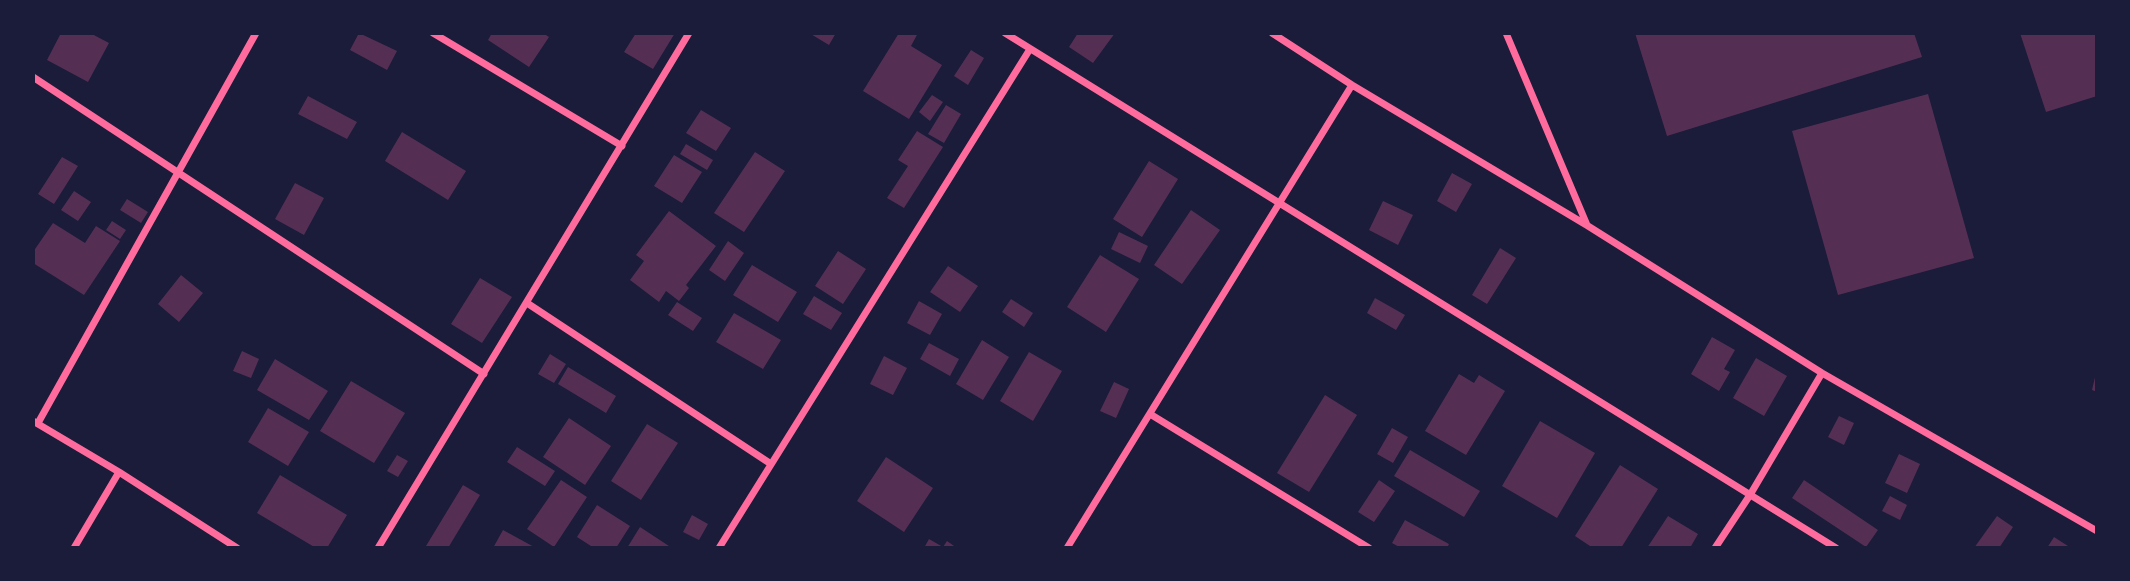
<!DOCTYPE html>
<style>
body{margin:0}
#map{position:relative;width:2130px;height:581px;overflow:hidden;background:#1b1b3a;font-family:"Source Serif 4",serif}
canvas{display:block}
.frame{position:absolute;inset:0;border:35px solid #1b1b3a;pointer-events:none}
</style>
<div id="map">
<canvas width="2130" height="581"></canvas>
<div class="frame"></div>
</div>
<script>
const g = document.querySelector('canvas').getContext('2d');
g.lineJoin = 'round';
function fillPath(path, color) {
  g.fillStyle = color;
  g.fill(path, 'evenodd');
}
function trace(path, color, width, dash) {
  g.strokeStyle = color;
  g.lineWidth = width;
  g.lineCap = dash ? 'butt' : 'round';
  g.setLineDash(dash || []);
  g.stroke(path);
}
const building = new Path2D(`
 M61,33H90L109,43L88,82L47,60Z
 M359,33L397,51L387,70L350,50Z
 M492,33H543L549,37L529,67L488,40Z
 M636,33H675L653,69L624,52Z
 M809,33H836L829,45Z
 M899,33H918L911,46L942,65L909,119L863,91Z
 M1078,33H1115L1093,63L1069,47Z
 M1635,33H1914L1922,57L1667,136Z
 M2020,33H2096L2097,96L2046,112Z
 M971,50L984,58L968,85L954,76Z
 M1928,94L1974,258L1838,295L1792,131Z
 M932,95L943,102L930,121L919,112Z
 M308,96L357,122L347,139L298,114Z
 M946,105L961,114L944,143L928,134Z
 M701,110L731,128L716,151L686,133Z
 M917,131L943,147L904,208L887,198L908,166L898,160Z
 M402,132L466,171L448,200L385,161Z
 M686,144L713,160L707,170L680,154Z
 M755,152L785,171L744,232L714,213Z
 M674,155L702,172L682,203L654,186Z
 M62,157L78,166L54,204L38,194Z
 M1149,161L1178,179L1142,237L1113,219Z
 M1452,173L1472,184L1456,212L1437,201Z
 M295,183L324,198L304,235L275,219Z
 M74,191L91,202L78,221L61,210Z
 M127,199L148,212L141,223L120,210Z
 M1383,201L1413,215L1398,245L1369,230Z
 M1191,210L1220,230L1182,284L1154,265Z
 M669,211L716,246L686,285L689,288L679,301L666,291L659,302L630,280L644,261L636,255Z
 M112,221L126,230L120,239L106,230Z
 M53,223L85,243L96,226L120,241L84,295L33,263V252Z
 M1119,232L1148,246L1140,263L1111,249Z
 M728,241L744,253L725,281L709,270Z
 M1500,248L1516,258L1487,304L1472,295Z
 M838,251L866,269L843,304L815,286Z
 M1100,255L1139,279L1106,332L1067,307Z
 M752,265L797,292L778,322L733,295Z
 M948,266L978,286L960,312L930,292Z
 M181,275L203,293L179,322L158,304Z
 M480,278L512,297L482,343L451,324Z
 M814,296L842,313L831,330L803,314Z
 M1375,298L1405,315L1396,330L1367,313Z
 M1011,299L1033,313L1024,327L1002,312Z
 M919,301L942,314L930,335L907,323Z
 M677,302L702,318L693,331L668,315Z
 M734,313L781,340L763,369L716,342Z
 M1712,337L1735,350L1724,369L1730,372L1719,391L1691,374Z
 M982,340L1009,357L983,400L956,384Z
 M929,343L959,359L950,376L920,359Z
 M242,351L259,359L251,378L233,371Z
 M1029,352L1062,371L1033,421L1000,401Z
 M550,354L566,364L554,383L538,374Z
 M884,356L907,368L893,395L870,384Z
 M1756,358L1787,376L1764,416L1733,398Z
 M275,359L328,391L309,420L257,390Z
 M568,367L616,396L606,413L558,384Z
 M2096,373H2097V392L2092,390Z
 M1459,374L1474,383L1479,375L1505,391L1466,455L1425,431Z
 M351,381L405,413L374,463L320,431Z
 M1114,382L1129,389L1116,418L1100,411Z
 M1325,395L1357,415L1309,492L1277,473Z
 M268,408L309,432L288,466L248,442Z
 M1839,416L1854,423L1844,445L1828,437Z
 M569,418L611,446L585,485L543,457Z
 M1540,421L1595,453L1557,518L1502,486Z
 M647,424L678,443L641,500L611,481Z
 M1392,428L1408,437L1393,463L1377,454Z
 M517,447L555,471L545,486L507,462Z
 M1410,450L1480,491L1464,517L1394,476Z
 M1899,454L1920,464L1907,493L1885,483Z
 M397,455L408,461L398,477L387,471Z
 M886,457L933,488L904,532L857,501Z
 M1620,465L1658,489L1621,548H1593L1575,536Z
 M280,475L347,515L327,548H316L257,513Z
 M561,480L587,497L554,547L527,529Z
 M1379,480L1395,491L1374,522L1358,512Z
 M1804,480L1878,530L1866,547L1792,498Z
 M463,485L480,495L448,548H429L426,546Z
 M1890,496L1907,505L1900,520L1882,511Z
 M597,505L630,526L616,548H594L577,537Z
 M692,515L708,524L699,540L683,532Z
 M1668,516L1698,534L1690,548H1647Z
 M1997,516L2013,527L1999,548H1974Z
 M1405,520L1449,544L1447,548H1401L1392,543Z
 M640,527L672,548H627Z
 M503,530L536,548H493Z
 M2054,537L2071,548H2047Z
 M929,539L943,547L947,541L957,548H924Z`);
const minor = new Path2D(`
 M433,33L622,146
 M1005,33L1836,548
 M1272,33L1352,85L1588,226L1822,373L2097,531
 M1506,33L1587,225
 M33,77L484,374
 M527,303L771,464
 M1150,414L1369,548
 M33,421L119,472L237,548
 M38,423L256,33
 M74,548L119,472
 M378,548L689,33
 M719,548L1030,49
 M1067,548L1352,85
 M1715,548L1750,495L1822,373`);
fillPath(building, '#542f53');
trace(minor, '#ff6b9d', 7);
</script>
